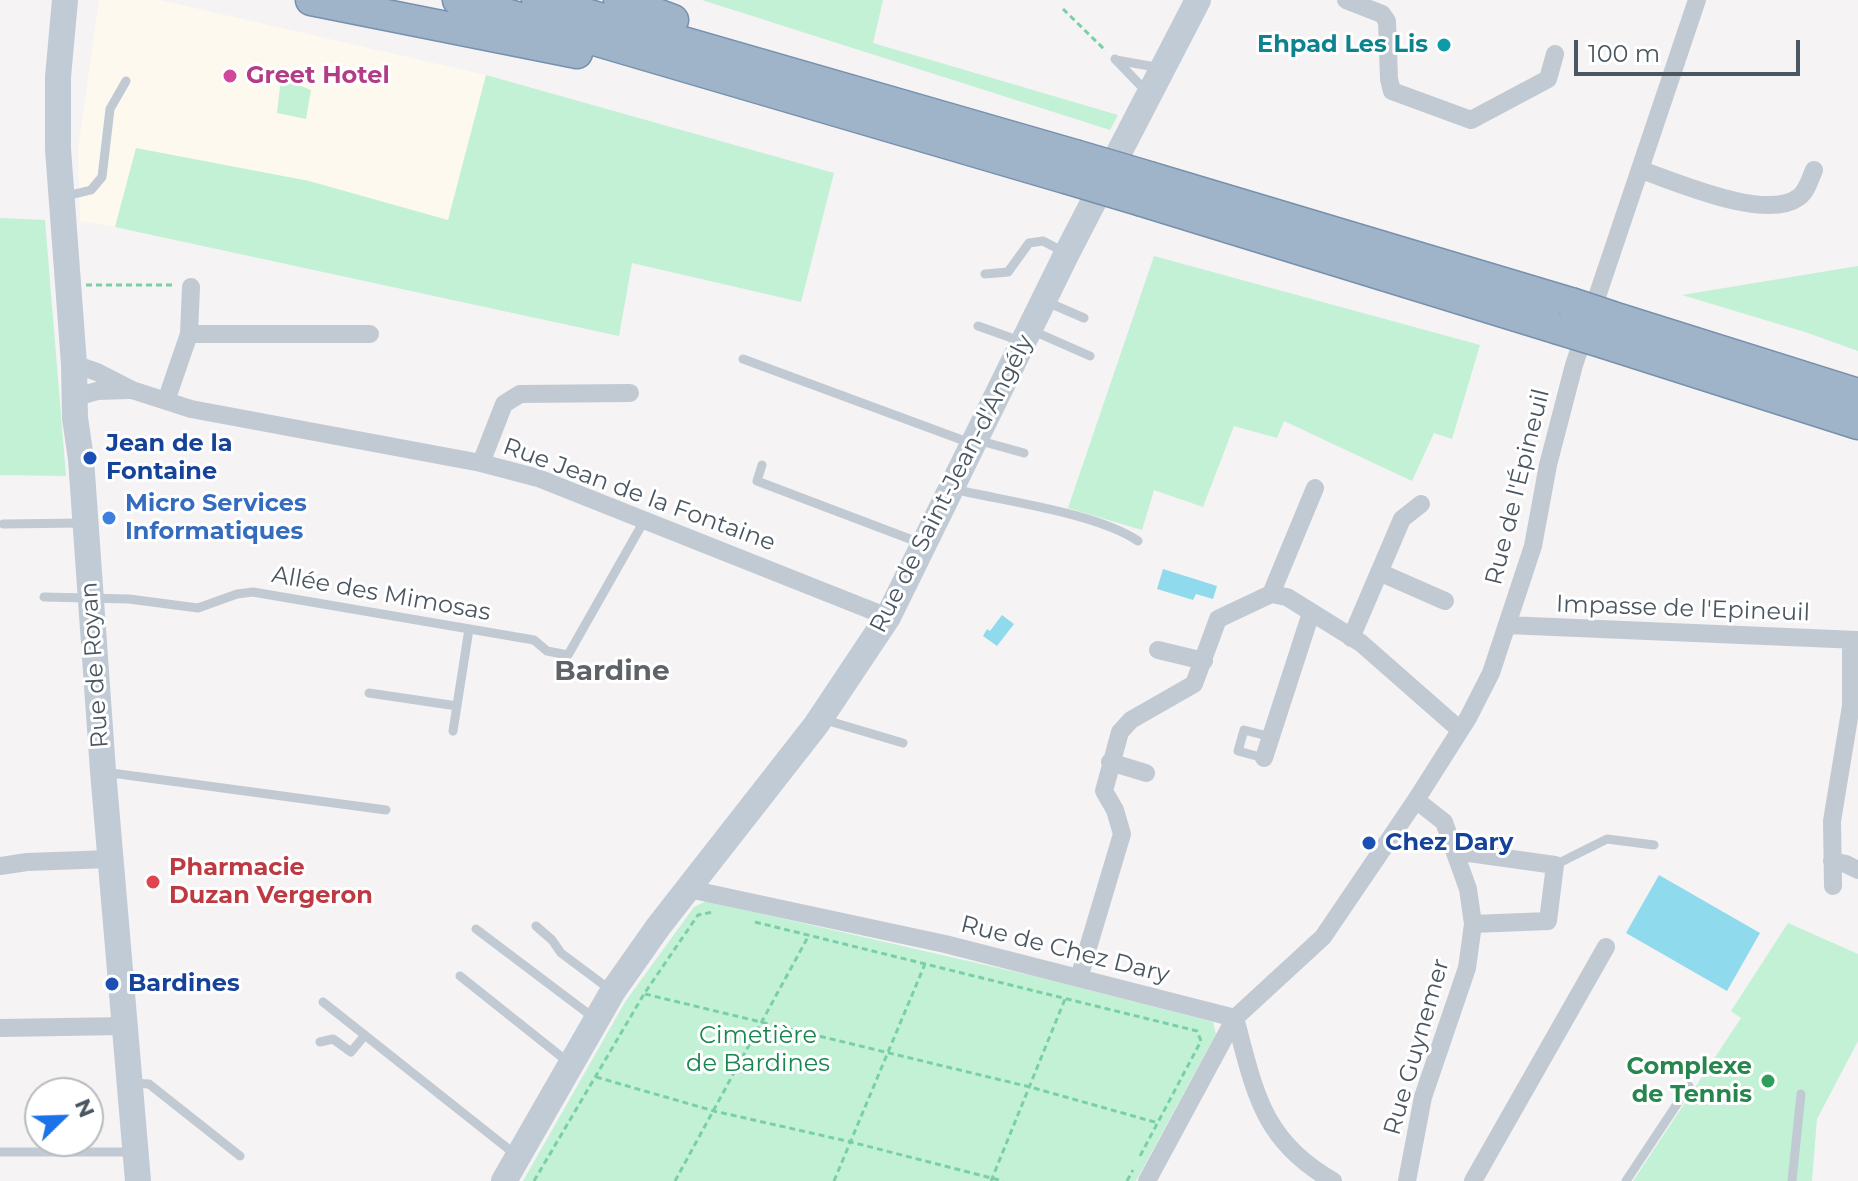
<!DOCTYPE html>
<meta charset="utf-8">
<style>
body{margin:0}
#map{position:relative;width:1858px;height:1181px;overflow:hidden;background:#f5f3f3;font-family:Montserrat,sans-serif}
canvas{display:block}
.north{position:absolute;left:24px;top:1077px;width:80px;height:80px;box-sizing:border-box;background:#fff;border:2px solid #b7bbc0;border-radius:50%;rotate:67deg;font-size:22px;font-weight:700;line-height:32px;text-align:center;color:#4a5661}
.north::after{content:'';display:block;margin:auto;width:28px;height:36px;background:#1a73e8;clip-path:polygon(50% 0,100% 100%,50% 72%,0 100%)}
.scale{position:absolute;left:1574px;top:40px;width:226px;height:36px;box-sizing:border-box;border:4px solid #4a5661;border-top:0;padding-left:10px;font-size:24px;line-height:28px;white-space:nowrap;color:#4a5661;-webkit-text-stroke:6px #fff;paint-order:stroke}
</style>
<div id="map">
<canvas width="1858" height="1181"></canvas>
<div class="north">N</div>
<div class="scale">100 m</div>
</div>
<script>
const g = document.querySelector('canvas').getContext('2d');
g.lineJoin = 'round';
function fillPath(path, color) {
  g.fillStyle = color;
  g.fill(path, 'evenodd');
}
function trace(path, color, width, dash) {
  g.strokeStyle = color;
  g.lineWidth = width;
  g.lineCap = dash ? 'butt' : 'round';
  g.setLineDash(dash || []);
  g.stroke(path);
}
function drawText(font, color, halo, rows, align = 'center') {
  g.font = font + ' Montserrat,sans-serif';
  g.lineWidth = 6;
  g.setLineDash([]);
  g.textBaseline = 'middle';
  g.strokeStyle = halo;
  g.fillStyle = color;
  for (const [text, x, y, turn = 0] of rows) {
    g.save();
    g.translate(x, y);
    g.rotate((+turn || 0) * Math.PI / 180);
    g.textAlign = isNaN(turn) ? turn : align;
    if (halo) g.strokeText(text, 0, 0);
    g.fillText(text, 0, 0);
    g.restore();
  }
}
const commercial = new Path2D(`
 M99,0H160L486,75L448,220L309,181L136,149L115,227L80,221L78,149Z`);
const green = new Path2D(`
 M702,0H883L873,43L1118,115L1110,130Z
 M486,75L834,173L801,302L632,263L619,336L115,227L136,148L309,181L448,220Z
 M281,78L311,90L306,119L277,113Z
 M0,218L45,220L66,476L0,475Z
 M1154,256L1480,345L1452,439L1434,433L1412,481L1284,421L1277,438L1234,426L1203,507L1154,490L1142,530L1068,508Z
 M1858,266V351L1805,332L1682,295Z
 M706,901L1038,977L1213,1022L1216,1034L1136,1181H523L625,1002L694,907Z
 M1788,923L1858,954V1041L1817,1119L1812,1181H1633L1741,1018L1731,1011Z`);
const water = new Path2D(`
 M1163,569L1217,586L1213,599L1196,594L1193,600L1157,589Z
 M1002,615L1014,624L997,646L983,636L987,629L990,631Z
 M1659,875L1760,933L1727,991L1626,933Z`);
const path = new Path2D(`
 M1063,9L1106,51
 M86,285H175
 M755,922L1197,1031L1201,1041L1140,1156
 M645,994L1030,1087L1158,1123
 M596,1077L714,1111L851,1142L1003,1181
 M534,1181L644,994L698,915L713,912
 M675,1181L809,935
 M834,1181L925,964
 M991,1181L1065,999
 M1127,1181L1133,1170`);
const service = new Path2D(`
 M1115,59L1146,91
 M1116,60L1161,68
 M62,197L91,190L102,177L110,109L126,81
 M985,274L1008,272L1029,243L1043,241L1064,252
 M1047,302L1084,318
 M978,326L1020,341
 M1031,330L1090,356
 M743,359L973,444
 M977,440L1024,453
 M762,465L757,481L923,544
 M953,489C1004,501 1097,513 1138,541
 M3,524L81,523
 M44,597L129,599L198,608L237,594L253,592L534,640L547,651L568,655L644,521
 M369,693L457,706
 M822,719L903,743
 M453,731L469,629
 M1264,758L1238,751L1244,730L1271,737
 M104,772L386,810
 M1555,865L1607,839L1654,845
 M536,926L552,940L561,953L612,991
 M476,929L594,1018
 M460,976L568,1062
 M323,1002L516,1155
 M320,1042L333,1039L351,1052L365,1035
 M132,1083L149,1084L240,1156
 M0,1152H133
 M1626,1181L1689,1086
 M1792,1181L1801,1094`);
const minor = new Path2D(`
 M1346,0L1382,14L1387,21L1389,79L1392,91L1471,120L1548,79L1555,54
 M1641,170C1677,182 1766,222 1799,197C1807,191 1810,179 1814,170
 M189,334L191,287
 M74,364L97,372L132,390L191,409L481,463L538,478L888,617
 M76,397L97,391L129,390
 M166,401L189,334H370
 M481,463L504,404L520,394L630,393
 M1379,572L1445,601
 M1271,594L1315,488
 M1507,625L1858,640
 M1351,638L1402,519L1421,504
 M1158,650L1204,661
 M1264,758L1311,613
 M1110,762L1146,773
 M1457,855L1469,853L1555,865L1548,921L1473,924
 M1832,861L1846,864L1858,870
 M0,866L27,862L110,859
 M1833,886L1832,821L1851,706V640
 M689,889L945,944L1235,1018
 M1079,978L1122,834L1115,810L1104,791L1120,732L1131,720L1194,684L1218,619L1271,594L1287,597L1361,643L1460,730
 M1235,1018C1255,1091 1261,1140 1333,1181
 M0,1028L125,1026
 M1147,1181L1235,1018L1323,937L1416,800L1468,718L1491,673L1533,546L1548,465L1574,365L1697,0
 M1407,1181L1423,1097L1467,968L1473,924L1468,889L1444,822L1416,800
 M1473,1181L1606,947`);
const secondary = new Path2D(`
 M65,0L58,77V149L74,364L75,418L81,459L103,771L138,1181
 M504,1181L613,991L658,927L816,725L888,617L1067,253L1198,0`);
const trunk = new Path2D(`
 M311,0L577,53
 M458,0L1065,178
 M537,0L1075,155
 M619,0L673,20
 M1153,178L1571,303
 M1142,201L1555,328
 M1613,317L1858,394
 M1604,343L1858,424`);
const trunkBridge = new Path2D(`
 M1075,155L1153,178
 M1065,178L1142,201
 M1571,303L1613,317
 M1555,328L1604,343`);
const markers = [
 [1444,45,8,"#0f9aa8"],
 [230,76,8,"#d1479c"],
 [90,458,8,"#1a4fb4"],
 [109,518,8,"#3f7fe0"],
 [1369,843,8,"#1a4fb4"],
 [153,882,8,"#e0444e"],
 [112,984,8,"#1a4fb4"],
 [1768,1081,8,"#2e9e5b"]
];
const cultureNames = [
 ["Ehpad Les Lis",1428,45]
];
const hotelNames = [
 ["Greet Hotel",246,76]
];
const transitNames = [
 ["Jean de la",106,444],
 ["Fontaine",106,472],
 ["Chez Dary",1385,843],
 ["Bardines",128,984]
];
const streetNames = [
 ["Rue de Saint-Jean-d'Angély",952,484,-63],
 ["Rue de l'Épineuil",1518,487,-76],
 ["Rue Jean de la Fontaine",639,495,20],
 ["Allée des Mimosas",381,594,10],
 ["Impasse de l'Epineuil",1683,609,2],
 ["Rue de Royan",95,665,-94],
 ["Rue de Chez Dary",1065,950,14],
 ["Rue Guynemer",1417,1047,-74]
];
const shopNames = [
 ["Micro Services",125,504],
 ["Informatiques",125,532]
];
const healthNames = [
 ["Pharmacie",169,868],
 ["Duzan Vergeron",169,896]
];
const parkNames = [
 ["Cimetière",758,1036],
 ["de Bardines",758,1064]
];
const leisureNames = [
 ["Complexe",1752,1067],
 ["de Tennis",1752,1095]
];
const quarterNames = [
 ["Bardine",612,672]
];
fillPath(commercial, '#fdf9ef');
fillPath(green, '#c3f1d5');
fillPath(water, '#90daee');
trace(trunk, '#7690ad', 33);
trace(path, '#7ad0a6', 3, [6, 4]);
trace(service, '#c1cad2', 9);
trace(minor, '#c1cad2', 18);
trace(secondary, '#c1cbd6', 26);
trace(trunk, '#9fb4c9', 30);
trace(trunkBridge, '#7690ad', 33, []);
trace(trunkBridge, '#9fb4c9', 30);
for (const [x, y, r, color] of markers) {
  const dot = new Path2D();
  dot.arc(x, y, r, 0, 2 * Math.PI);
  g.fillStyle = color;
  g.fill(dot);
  trace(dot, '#fff', 3);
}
drawText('bold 24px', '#0d838f', '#fff', cultureNames, 'right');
drawText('bold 24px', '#b23c85', '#fff', hotelNames, 'left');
drawText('bold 24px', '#164399', '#fff', transitNames, 'left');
drawText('24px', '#4a5661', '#fff', streetNames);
drawText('bold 24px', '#366cbe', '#fff', shopNames, 'left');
drawText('bold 24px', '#be3a42', '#fff', healthNames, 'left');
drawText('24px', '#17864f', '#fff', parkNames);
drawText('bold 24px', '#27864d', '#fff', leisureNames, 'right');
drawText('bold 28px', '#5f6368', '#fff', quarterNames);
</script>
